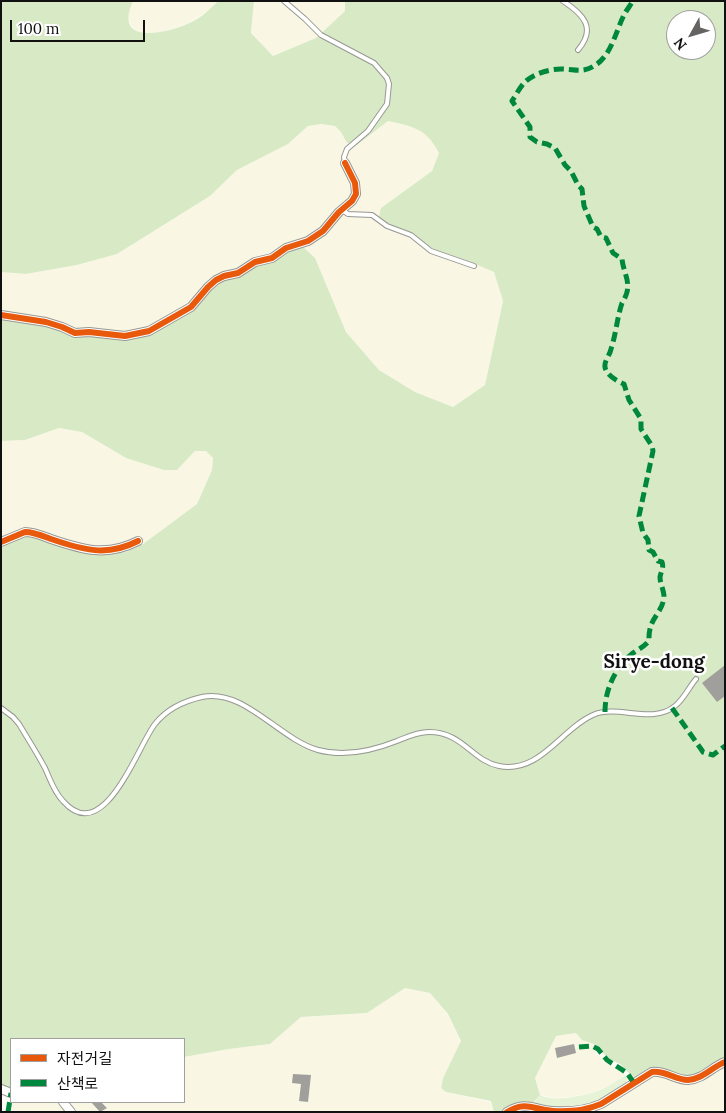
<!DOCTYPE html>
<meta charset="utf-8">
<style>
body{margin:0}
#map{position:relative;width:726px;height:1113px;overflow:hidden;background:#fdfcf7;font-family:Lora,"Noto Sans KR",serif}
canvas{display:block}
.frame{position:absolute;inset:0;border:2px solid #111;pointer-events:none}
.legend{position:absolute;left:10px;top:1038px;width:175px;height:65px;box-sizing:border-box;background:#fff;border:1px solid #a0a0a0;margin:0;padding:6px 9px;list-style:none;font-size:15px;color:#111}
.legend li{display:flex;align-items:center;gap:10px;height:25px}
.legend b{width:25px;border:1px solid #a0a0a0}
.north{position:absolute;left:666px;top:10px;width:50px;height:50px;box-sizing:border-box;background:#fff;border:1px solid #a0a0a0;border-radius:50%;rotate:231deg;font-size:14px;font-weight:700;line-height:20px;text-align:center;color:#111}
.north::after{content:'';display:block;margin:auto;width:18px;height:22px;background:#646362;clip-path:polygon(50% 0,100% 100%,50% 72%,0 100%)}
.scale{position:absolute;left:10px;top:20px;width:135px;height:22px;box-sizing:border-box;border:2px solid #111;border-top:0;padding-left:6px;font-size:15px;line-height:18px;white-space:nowrap;color:#111;-webkit-text-stroke:4px #fff;paint-order:stroke}
</style>
<div id="map">
<canvas width="726" height="1113"></canvas>
<div class="frame"></div>
<ul class="legend">
<li><b style="height:6px;background:#e8590c"></b>자전거길</li>
<li><b style="height:6px;background:#00873e"></b>산책로</li>
</ul>
<div class="north">N</div>
<div class="scale">100 m</div>
</div>
<script>
const g = document.querySelector('canvas').getContext('2d');
g.lineJoin = 'round';
function fillPath(path, color) {
  g.fillStyle = color;
  g.fill(path, 'evenodd');
}
function trace(path, color, width, dash) {
  g.strokeStyle = color;
  g.lineWidth = width;
  g.lineCap = dash ? 'butt' : 'round';
  g.setLineDash(dash || []);
  g.stroke(path);
}
function drawText(font, color, halo, rows, align = 'center') {
  g.font = font + ' Lora,serif';
  g.lineWidth = 5;
  g.setLineDash([]);
  g.textBaseline = 'middle';
  g.strokeStyle = halo;
  g.fillStyle = color;
  for (const [text, x, y, turn = 0] of rows) {
    g.save();
    g.translate(x, y);
    g.rotate((+turn || 0) * Math.PI / 180);
    g.textAlign = isNaN(turn) ? turn : align;
    if (halo) g.strokeText(text, 0, 0);
    g.fillText(text, 0, 0);
    g.restore();
  }
}
const farmland = new Path2D(`
 M133,1H218L209,11L186,24L156,34L141,33L133,28L128,20L129,11Z
 M254,1H345V11L316,38L273,56L251,33Z
 M388,121L415,127L432,139L439,153L432,171L381,208L386,223L406,230L435,250L463,259L494,272L503,301L485,385L453,407L415,392L379,370L346,332L315,259L206,292L151,332L73,336L1,317V272L26,274L77,265L117,254L210,196L237,170L288,144L308,126L321,124L335,126L341,132L347,143L357,145Z
 M59,428L82,432L126,458L177,470L195,451H206L213,458L212,470L197,504L143,544L126,552L107,554L1,545V441L25,440Z
 M405,988L430,993L448,1015L461,1042L443,1078L441,1088L446,1092L491,1102L494,1112H74L66,1102H184V1057L229,1049L270,1044L301,1017L367,1013Z
 M576,1033L582,1040L594,1044L593,1049L607,1063L626,1075L605,1088L591,1093L572,1097L554,1098L540,1095L535,1078L556,1036Z
 M725,1065V1112H580L654,1075Z
 M12,1102H61L69,1112H10Z`);
const green = new Path2D(`
 M626,1075L628,1078L625,1085L595,1103L553,1108L533,1104L540,1095C555,1103 590,1095 605,1088C612,1084 619,1079 626,1075Z`);
const forest = new Path2D(`
 M1,1H133C113,45 164,34 187,24C199,19 209,11 218,1H254L251,33L273,56L316,38L345,11V1H725V1059L693,1077L681,1076L656,1068L648,1070L635,1077L632,1076L620,1064L609,1059L594,1044L582,1040L576,1033L556,1036L535,1078L540,1095L532,1104L515,1105L502,1112H494L491,1101L446,1092L441,1088L443,1078L461,1041L448,1014L430,993L405,988L367,1013L301,1017L270,1044L229,1049L184,1057V1039H11V1092L1,1087V545L26,534L107,554L126,552L143,544L197,504L212,470L213,458L206,451H195L177,470H164L126,458L82,432L59,428L25,440L1,441V317L60,328L69,335L83,334L121,339L183,315L216,283L286,251L302,246L315,258L346,332L379,370L415,392L453,407L485,385L503,301L494,272L463,259L435,250L412,233L385,223L379,217L381,208L432,171L439,153C426,128 414,127 388,121L357,145L347,143L341,132L335,126L321,124L308,126L288,144L237,170L210,196L117,254L77,265L26,274L1,272ZM676,20H706V50H676Z`);
const building = new Path2D(`
 M725,665V696L717,702L702,683Z
 M574,1044L576,1053L557,1058L555,1048Z
 M293,1074L311,1075L308,1102L299,1101L301,1084L292,1083Z
 M91,1102H101L107,1108L100,1112Z`);
const service = new Path2D(`
 M284,1L305,19L321,35L374,63L387,78L389,84L387,104L368,131L347,149L344,157L345,163
 M563,1C583,14 597,28 578,50
 M342,210L348,214L372,215L387,226L411,235L431,251L474,266
 M1,708L13,717L19,724C28,739 37,753 45,768C50,779 54,792 63,801C104,848 137,747 155,724C166,710 184,701 202,697C244,688 279,739 318,750C344,757 372,751 397,741C407,737 417,732 429,732C463,732 472,761 499,766C540,774 561,729 593,715C618,704 652,725 675,706C684,699 689,687 696,679`);
const minor = new Path2D(`
 M1,315L46,322L62,327L75,333L89,332L125,336L149,331L191,307L208,287L216,280L224,276L238,273L255,262L272,258L286,248L308,241L323,231L339,212L352,201L356,194L355,183L345,163
 M1,542L25,532C34,532 43,536 51,539C83,550 107,557 138,541
 M1,1089L11,1093
 M63,1102L71,1112
 M507,1112C527,1100 534,1110 553,1111C568,1112 587,1110 601,1104L652,1072C665,1070 675,1080 688,1080C703,1079 712,1067 725,1062`);
const quiet = new Path2D(`
 M672,708L701,749L703,752L713,755L725,746
 M605,712C605,689 615,668 633,653C639,649 645,646 649,641C648,617 662,615 664,597C664,590 660,584 660,577C661,571 664,568 662,562L658,561L653,552L649,550L648,540L643,533L639,516L653,451L652,446L641,429V419L629,400L624,384C617,381 606,375 605,367C604,361 610,355 611,349C616,334 617,318 622,303C624,300 626,296 627,292C630,280 623,271 622,259L613,253L606,238L601,237L597,229L593,227L584,206L582,189L578,185L571,171L565,165L555,148L547,144L537,142L530,137V127L512,101C516,95 520,87 525,82C533,74 549,69 561,69C576,69 583,74 597,64C611,54 616,32 623,17C625,12 630,6 633,1
 M579,1047L592,1046L598,1049L607,1060L627,1073L634,1083
 M8,1112L11,1093`);
const cycleway = new Path2D(`
 M1,315L46,322L62,327L75,333L89,332L125,336L149,331L191,307L208,287L216,280L224,276L238,273L255,262L272,258L286,248L308,241L323,231L339,212L352,201L356,194L355,183L345,163
 M1,542L25,532C34,532 43,536 51,539C83,550 107,557 138,541
 M507,1112C527,1100 534,1110 553,1111C568,1112 587,1110 601,1104L652,1072C665,1070 675,1080 688,1080C703,1079 712,1067 725,1062`);
const quarterNames = [
 ["Sirye-dong",654,663]
];
fillPath(farmland, '#f9f7e4');
fillPath(green, '#e7f3d7');
fillPath(forest, '#d8eac5');
fillPath(building, '#a19f9c');
trace(service, '#979795', 6);
trace(minor, '#979795', 10);
trace(service, '#fffffe', 4);
trace(minor, '#fffffe', 8);
trace(quiet, '#00873e', 5, [10, 5]);
trace(cycleway, '#e8590c', 6);
drawText('bold 19px', '#111', '#fff', quarterNames);
</script>
